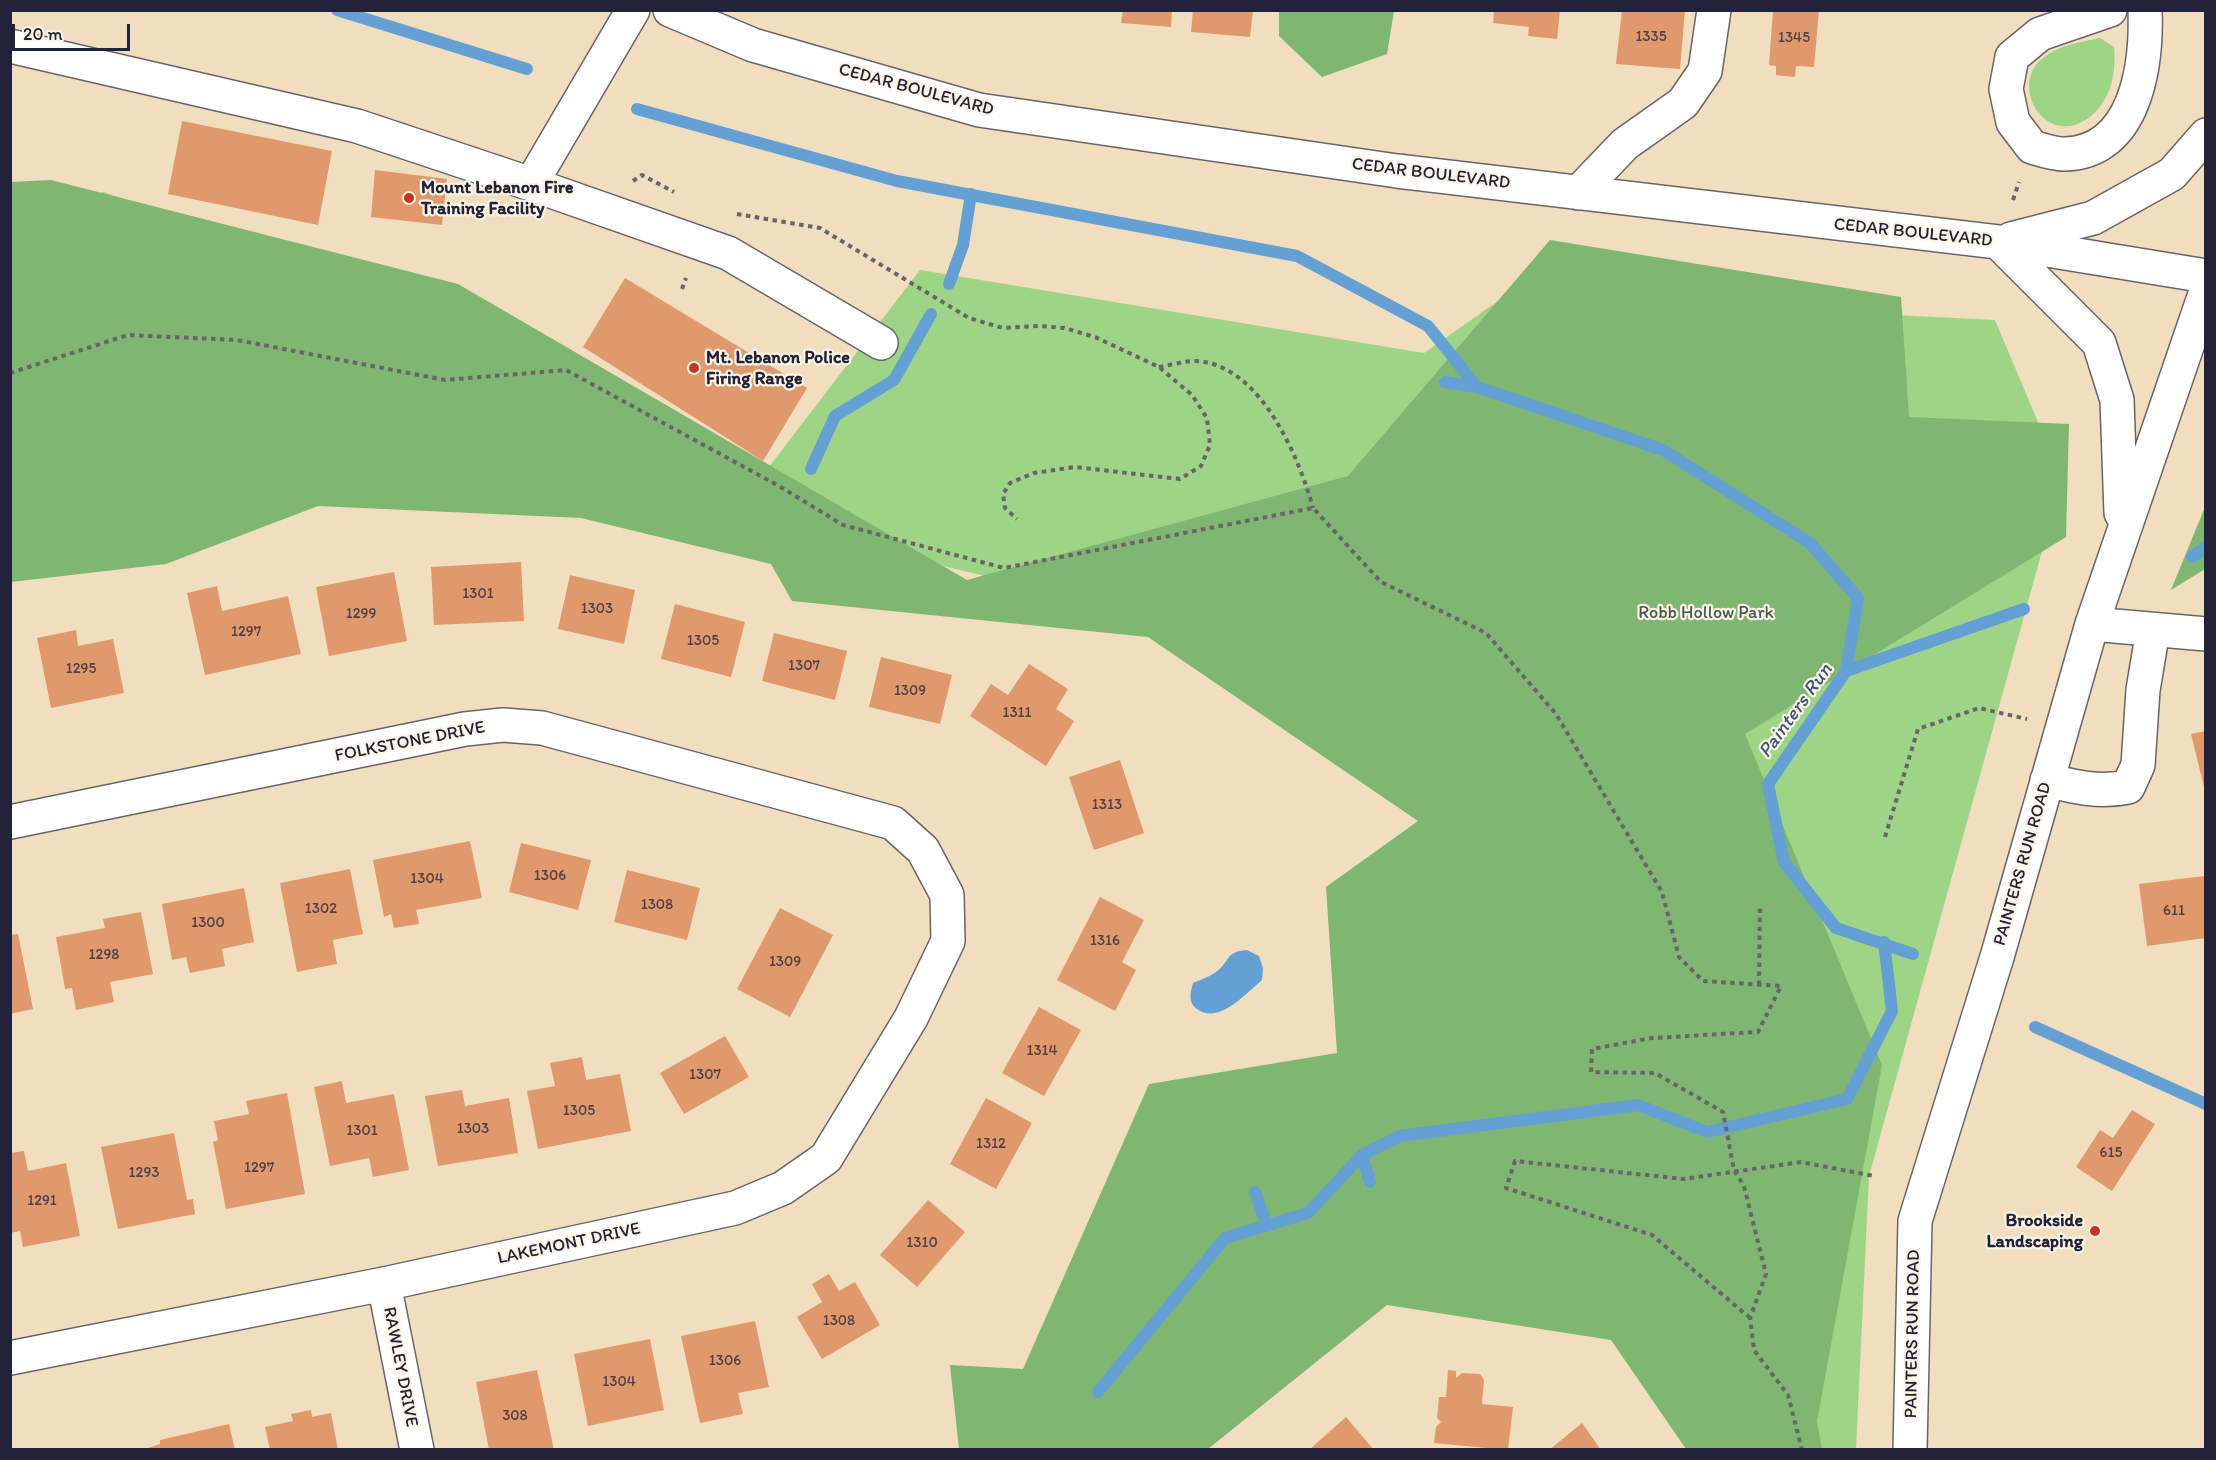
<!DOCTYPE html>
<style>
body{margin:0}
#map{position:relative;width:2216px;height:1460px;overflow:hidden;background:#f1debe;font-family:Itim,sans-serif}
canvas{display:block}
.frame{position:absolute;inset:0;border:12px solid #22223b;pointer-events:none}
.scale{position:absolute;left:12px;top:24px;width:118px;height:27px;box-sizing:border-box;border:3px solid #22223b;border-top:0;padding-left:8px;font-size:18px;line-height:21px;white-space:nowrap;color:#22223b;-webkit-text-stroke:4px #fcf5e5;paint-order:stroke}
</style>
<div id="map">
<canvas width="2216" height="1460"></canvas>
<div class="frame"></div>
<div class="scale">20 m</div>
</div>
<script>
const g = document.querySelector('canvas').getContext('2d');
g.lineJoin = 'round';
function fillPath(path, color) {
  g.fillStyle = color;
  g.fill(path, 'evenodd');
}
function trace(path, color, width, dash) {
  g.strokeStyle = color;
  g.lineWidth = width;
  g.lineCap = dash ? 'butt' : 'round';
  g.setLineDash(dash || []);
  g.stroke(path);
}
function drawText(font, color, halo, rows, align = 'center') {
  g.font = font + ' Itim,sans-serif';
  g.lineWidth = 4.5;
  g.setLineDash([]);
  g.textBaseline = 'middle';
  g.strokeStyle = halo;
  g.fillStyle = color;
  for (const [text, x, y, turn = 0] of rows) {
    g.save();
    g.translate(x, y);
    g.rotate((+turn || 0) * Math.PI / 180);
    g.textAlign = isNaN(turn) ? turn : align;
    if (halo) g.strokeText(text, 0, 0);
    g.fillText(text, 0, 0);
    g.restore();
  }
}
const green = new Path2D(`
 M2100,38L2114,47C2116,68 2113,91 2099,108C2054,160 2004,88 2043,58C2059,45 2081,42 2100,38Z
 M103,192L533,334L765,472L920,270L1424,353L1505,296L1995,320L2062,479L1869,1176L1856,1449H1723L1557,883L1172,621L477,454L10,223Z`);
const forest = new Path2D(`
 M1279,11H1394L1387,54L1322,77L1279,36Z
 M51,180L458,284L967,580L1348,476L1550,240L1901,297L1909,417L2069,424L2066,537L1745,734L1882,1065L1817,1421L1822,1449H1686L1611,1340L1387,1305L1208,1449H959L950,1365L1023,1369L1149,1084L1337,1053L1326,887L1418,821L1148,637L792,601L771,564L581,518L318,506L166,564L11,582V182Z
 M2205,507V569L2171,590Z`);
const water = new Path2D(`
 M1247,950L1259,956L1263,968L1262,980C1245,994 1219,1025 1197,1009C1188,1003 1190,993 1193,983C1200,980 1209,977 1216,972C1231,961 1224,952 1247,950Z`);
const stream = new Path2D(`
 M337,10L527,69
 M637,109L897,181L1297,256L1428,326L1477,387
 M949,284L963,245L971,194
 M1445,382L1477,387L1663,450L1810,543L1858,598L1846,671
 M811,469L835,416L894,380L931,314
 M2192,557L2206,547
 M1913,954L1836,928L1784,862L1768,784L1846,671L2024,609
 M2035,1027L2206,1104
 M1362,1155L1370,1182
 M1255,1192L1267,1226
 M1098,1392L1225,1238L1308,1213L1362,1155L1400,1136L1638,1105L1707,1132L1847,1099L1892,1011L1884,942`);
const building = new Path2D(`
 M1123,10H1172L1171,27L1121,23Z
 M1193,10H1253L1250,37L1191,32Z
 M1494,10H1560L1557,39L1528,36L1529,27L1493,23Z
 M1622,10H1685L1680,69L1616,64Z
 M1773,10H1819L1814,67L1796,66L1795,77L1776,75V66L1769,65Z
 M182,121L332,151L318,225L168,194Z
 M375,170L447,179L442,225L371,217Z
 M625,278L807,388L763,461L583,347Z
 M521,562L524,621L434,625L431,567Z
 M394,572L407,641L329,656L316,587Z
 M570,575L635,590L624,644L558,629Z
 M217,586L222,611L288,596L301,654L205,675L187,593Z
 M675,604L745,622L731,677L661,659Z
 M76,630L78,646L113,639L124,693L51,708L37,638Z
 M774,633L847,651L835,700L762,681Z
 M881,657L952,675L940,724L869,707Z
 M1029,664L1068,689L1056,709L1074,721L1046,766L970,716L991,684L1008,695Z
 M2206,731V791H2205L2191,734Z
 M1120,760L1144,833L1094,850L1069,777Z
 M470,841L482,898L416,910L419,924L394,928L391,914L384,917L373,860Z
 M521,843L591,860L578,910L509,892Z
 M350,869L363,934L333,940L337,964L297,972L280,883Z
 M627,870L700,888L687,940L614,922Z
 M2204,876L2206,938L2147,946L2139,884Z
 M244,888L254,942L222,949L225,966L190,973L186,957L172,960L162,904Z
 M1100,897L1144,920L1122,962L1136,970L1115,1011L1057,980Z
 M780,908L833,935L790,1017L737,989Z
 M141,912L153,974L110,982L114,1002L76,1010L72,988L65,989L56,937L105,928L103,919Z
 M18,934L33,1009L10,1014V935Z
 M1039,1007L1081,1030L1044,1096L1002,1073Z
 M725,1036L749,1077L684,1114L660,1073Z
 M582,1057L586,1080L620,1074L631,1131L538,1149L527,1091L555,1086L550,1063Z
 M342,1081L346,1103L394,1094L409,1170L373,1177L369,1158L330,1166L314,1087Z
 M462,1090L465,1106L509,1098L518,1153L438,1166L425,1096Z
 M287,1093L305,1194L226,1209L213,1142L218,1140L214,1121L249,1114L246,1101Z
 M986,1098L1032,1123L996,1189L950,1164Z
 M2132,1110L2155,1124L2112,1191L2076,1167L2100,1130L2113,1138Z
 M174,1133L187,1200L193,1199L195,1214L118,1229L101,1147Z
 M24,1151L28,1171L66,1163L80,1236L23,1247L20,1231L10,1233V1153Z
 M928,1200L965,1232L917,1287L880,1255Z
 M829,1274L839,1291L855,1282L880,1325L822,1359L797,1317L822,1302L812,1284Z
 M755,1321L769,1387L738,1393L743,1414L700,1423L681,1336Z
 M650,1339L664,1410L588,1426L574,1354Z
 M537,1370L554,1450H489L476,1382Z
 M1448,1370L1456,1371V1378L1462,1373L1480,1374L1484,1380L1482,1404L1513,1407L1508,1450L1434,1443L1436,1427L1441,1422L1437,1418L1439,1397H1446Z
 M311,1410L312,1417L331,1413L338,1450H270L265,1427L293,1421L291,1414Z
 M1346,1417L1374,1450H1309Z
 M1582,1423L1601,1450H1549Z
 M229,1424L235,1450H142L160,1444V1440Z`);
const path = new Path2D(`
 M633,181L642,175L674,192
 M2013,200L2019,182
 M737,214L820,228L969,318L1003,328L1040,326L1064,328L1095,337L1159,367L1192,395L1207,418L1210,445L1201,466L1180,479L1075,467L1034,473L1010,483L1003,494L1005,508L1017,519
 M682,289L686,278
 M1159,367C1171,365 1184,361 1196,361C1260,364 1299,457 1313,508
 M10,373L128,335L237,340L445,380L566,370L779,486L843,525L1004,568L1313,508L1381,582L1486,633L1556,714L1662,892L1679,957L1703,981L1781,986L1758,1032L1652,1038L1592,1049L1591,1072L1655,1073L1723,1112L1734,1170L1744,1186L1766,1274L1750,1318L1754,1350L1788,1395L1802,1450
 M1885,837L1918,729L1979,708L2027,719
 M1759,985L1760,904
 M1750,1318L1652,1235L1506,1188L1515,1161L1684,1179L1801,1162L1874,1176`);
const minor = new Path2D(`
 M670,10L753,45L979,110L1397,171L1998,242L2206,276
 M2110,10L2040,34L2012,57L2006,89L2013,122L2032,147C2042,150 2054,154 2064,154C2136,153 2147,65 2145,10
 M10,46L357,126L531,184L728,253L881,343
 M531,184L633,10
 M1578,193L1625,144L1683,103L1705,71L1714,10
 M2011,239L2093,218L2172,174L2206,135
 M1998,242L2099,343L2117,400L2121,513
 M2092,624L2206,634
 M2047,780C2075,787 2099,793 2128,787L2138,765L2143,690L2153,630
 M10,822L465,729L503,725L542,728L893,823L923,850L947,895L948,941L911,1018L826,1158L783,1188L735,1208L384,1284L10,1358
 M384,1284L417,1450
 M1910,1450L1915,1221L1997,957L2092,624L2206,291`);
const markers = [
 [409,198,6,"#c8321e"],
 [694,368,6,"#c8321e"],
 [2095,1231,6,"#c8321e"]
];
const numberNames = [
 ["1335",1651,37],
 ["1345",1794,38],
 ["1301",478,594],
 ["1303",597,609],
 ["1299",361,614],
 ["1297",246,632],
 ["1305",703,641],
 ["1307",804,666],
 ["1295",81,669],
 ["1309",910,691],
 ["1311",1017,713],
 ["1313",1107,805],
 ["1306",550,876],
 ["1304",427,879],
 ["1308",657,905],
 ["1302",321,909],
 ["611",2174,911],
 ["1300",208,923],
 ["1316",1105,941],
 ["1298",104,955],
 ["1309",785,962],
 ["1314",1042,1051],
 ["1307",705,1075],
 ["1305",579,1111],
 ["1303",473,1129],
 ["1301",362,1131],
 ["1312",991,1144],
 ["615",2111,1153],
 ["1297",259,1168],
 ["1293",144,1173],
 ["1291",42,1201],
 ["1310",922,1243],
 ["1308",839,1321],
 ["1306",725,1361],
 ["1304",619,1382],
 ["308",515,1416]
];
const streetNames = [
 ["CEDAR BOULEVARD",916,90,15],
 ["CEDAR BOULEVARD",1431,174,7],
 ["CEDAR BOULEVARD",1913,233,6],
 ["FOLKSTONE DRIVE",410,742,-11],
 ["PAINTERS RUN ROAD",2023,864,-74],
 ["LAKEMONT DRIVE",569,1244,-12],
 ["PAINTERS RUN ROAD",1913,1334,-89],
 ["RAWLEY DRIVE",400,1367,79]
];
const poiNames = [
 ["Mount Lebanon Fire",421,188],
 ["Training Facility",421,209],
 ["Mt. Lebanon Police",706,358],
 ["Firing Range",706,379],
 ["Brookside",2083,1221,"right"],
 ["Landscaping",2083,1242,"right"]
];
const parkNames = [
 ["Robb Hollow Park",1706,613]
];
const waterNames = [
 ["Painters Run",1796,711,-54]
];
fillPath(green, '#9ed485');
fillPath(forest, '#7eb672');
fillPath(water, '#64a0d4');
trace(stream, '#64a0d4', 12);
fillPath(building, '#df996c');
trace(minor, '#6a6469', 36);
trace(path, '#6a6469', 4, [4.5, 4.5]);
trace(minor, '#fff', 33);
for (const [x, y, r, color] of markers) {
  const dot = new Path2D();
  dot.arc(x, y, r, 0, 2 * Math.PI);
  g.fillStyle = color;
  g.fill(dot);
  trace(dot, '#fcf5e5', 2);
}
drawText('15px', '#514047', null, numberNames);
drawText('18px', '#22223b', '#fcf5e5', streetNames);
drawText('bold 18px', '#22223b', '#fcf5e5', poiNames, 'left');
drawText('18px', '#475751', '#fcf5e5', parkNames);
drawText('italic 20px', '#3c5478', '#fcf5e5', waterNames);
</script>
